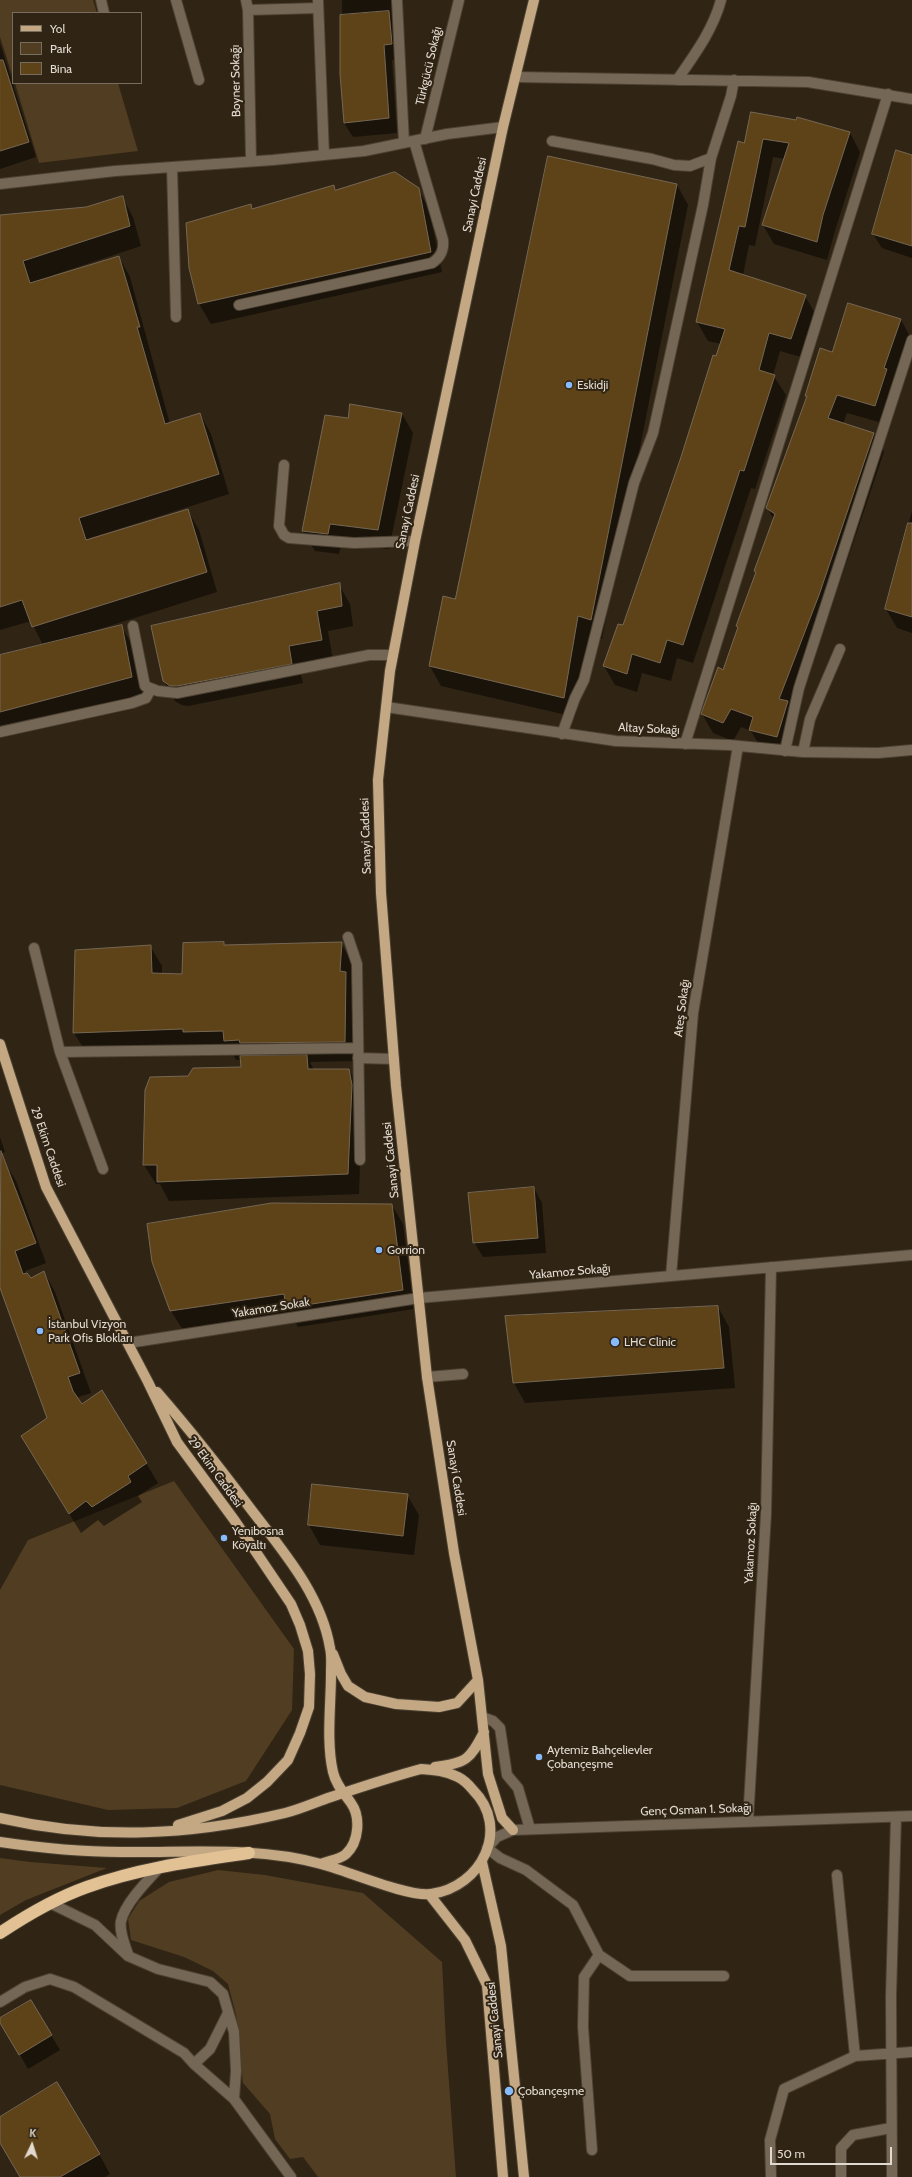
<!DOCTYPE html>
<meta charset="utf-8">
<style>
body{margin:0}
#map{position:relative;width:912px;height:2177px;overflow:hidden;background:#302414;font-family:Cabin,sans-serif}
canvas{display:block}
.legend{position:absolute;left:12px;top:12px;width:130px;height:72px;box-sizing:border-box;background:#302414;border:1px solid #776d5f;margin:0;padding:5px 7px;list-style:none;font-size:12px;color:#e2dad0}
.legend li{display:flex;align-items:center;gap:8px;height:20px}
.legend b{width:20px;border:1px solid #776d5f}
.north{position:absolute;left:12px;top:2125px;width:40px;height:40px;-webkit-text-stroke:3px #302414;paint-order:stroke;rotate:4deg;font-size:11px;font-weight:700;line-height:16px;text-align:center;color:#e2dad0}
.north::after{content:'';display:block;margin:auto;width:14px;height:18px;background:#e2dad0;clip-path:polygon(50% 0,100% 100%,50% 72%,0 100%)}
.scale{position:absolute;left:770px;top:2147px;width:122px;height:18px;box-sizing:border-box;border:2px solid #e2dad0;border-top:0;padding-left:5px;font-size:12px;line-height:14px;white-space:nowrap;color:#e2dad0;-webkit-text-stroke:3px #302414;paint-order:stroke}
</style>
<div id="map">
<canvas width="912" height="2177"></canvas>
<ul class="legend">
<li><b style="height:5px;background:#c3a883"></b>Yol</li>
<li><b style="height:11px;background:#503d22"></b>Park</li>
<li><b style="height:11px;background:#5f4318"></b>Bina</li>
</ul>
<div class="north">K</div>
<div class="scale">50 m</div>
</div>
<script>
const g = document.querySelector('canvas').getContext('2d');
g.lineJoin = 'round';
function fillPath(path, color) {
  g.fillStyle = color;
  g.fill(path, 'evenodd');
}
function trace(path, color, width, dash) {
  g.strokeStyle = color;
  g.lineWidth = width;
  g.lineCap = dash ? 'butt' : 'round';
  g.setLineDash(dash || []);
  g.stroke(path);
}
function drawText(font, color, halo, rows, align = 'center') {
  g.font = font + ' Cabin,sans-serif';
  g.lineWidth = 4;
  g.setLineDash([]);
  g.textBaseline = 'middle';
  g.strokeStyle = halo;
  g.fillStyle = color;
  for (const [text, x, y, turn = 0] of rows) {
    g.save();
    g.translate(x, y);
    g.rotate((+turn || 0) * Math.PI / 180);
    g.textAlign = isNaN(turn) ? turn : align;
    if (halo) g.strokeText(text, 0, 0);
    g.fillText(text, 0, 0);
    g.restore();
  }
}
const green = new Path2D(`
 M0,0H93L97,13H13V78L0,37Z
 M15,83H118L138,151L39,163Z
 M174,1481L294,1649L292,1710L246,1781L177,1808L108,1810L0,1785V1590L28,1540Z
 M0,1858L30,1862L107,1868L26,1900L0,1915Z
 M218,1870L265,1875L363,1893L442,1962L446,2042L456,2177H318L303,2157L290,2159L275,2139L270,2114L243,2083L236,2015L228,1984L213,1971L184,1957L131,1940L128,1919L139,1901L169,1882Z`);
const shadow = new Path2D(`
 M342,0H395L400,59L392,60L397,133L353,137L344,123Z
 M0,43L36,157L0,169Z
 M798,118L850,133L860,152L834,234L827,260L774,244L763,225L785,159L773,157L755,246L749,245L743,275L805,296L816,315L801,357L780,351L773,375L786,395L755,489L751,488L693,663L677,658L671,681L642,673L637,692L615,685L604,666L619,625L624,627L721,344L708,341L697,322L745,144L797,121Z
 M912,156V258L882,248L873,234Z
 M677,185L688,205L602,639L589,636L575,717L441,686L430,666L456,600Z
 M334,186L336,191L418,189L429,209L442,272L211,324L199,304L190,267L251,205L254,210Z
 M122,197L133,217L141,246L53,275V277L119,257L130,277L170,424L200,414L211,434L229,494L90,538V540L188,511L199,530L217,592L90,632L91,633L121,626L133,646L143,696L0,732V656L43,645L31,621L0,630V216L86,208Z
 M848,305L901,320L911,338L886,424L847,413L843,424L874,434L884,452L829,614L792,709L798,721L788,755L761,748L751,731L741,727L733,741L713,733L702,714L724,671L739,629L737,626L757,574L755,571L774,520L767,507L807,398L806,396L832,353Z
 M402,414L413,433L389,549L341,544L339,554L315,551L303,531L349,420Z
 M912,511V633L897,628L886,609Z
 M339,585L350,604L353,626L328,631L333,660L299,666L303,683L188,706L182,705L175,701L164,681Z
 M224,943L225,946L341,943L352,963L351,984L357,993L356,1061L310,1062L314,1070H349L360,1090L362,1105L359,1194L169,1201L160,1184H156L144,1165L188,1077L242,1068L241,1060H236L231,1051L86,1052L74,1033L150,946L162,966V975H183Z
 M0,1137L5,1152L0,1154Z
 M4,1162L16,1181L46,1263L25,1271L30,1280L44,1272L55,1292L91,1393L78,1397L81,1405L146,1463L158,1483L138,1496L142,1502L104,1526L98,1520L81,1533L34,1456L48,1418L0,1285V1163Z
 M534,1188L542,1203L546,1253L483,1257L474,1242Z
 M392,1205L403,1224L414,1309L298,1327L291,1314L183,1330L171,1311L153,1262Z
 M718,1307L729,1327L735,1388L525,1403L514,1383L507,1316Z
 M407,1495L419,1515L414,1555L320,1545L309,1525Z
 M0,2019L51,2035L60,2050L28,2069Z
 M0,2118L99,2154L110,2174L105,2177H21L0,2142Z`);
const building = new Path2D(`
 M389,11L392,44L384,45L389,118L344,123L340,74V15Z
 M0,60H3L29,142L0,151Z
 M751,112L796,120L797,117L850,132L823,215L817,242L762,225L789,143L763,139L745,227L739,226L729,270L806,295L791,339L769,333L759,370L775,375L744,471L740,470L683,645L667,640L660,663L632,654L627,674L603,666L618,624L623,625L681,457L713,355L716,356L725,329L696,322L738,141L744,143Z
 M896,150L912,155V246L872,234Z
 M548,156L677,184L591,620L578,616L564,698L429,666L443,596L455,599Z
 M395,172L419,188L431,252L198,304L189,268L186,223L251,204L252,209L334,185L335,190Z
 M123,196L130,226L23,261L30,283L119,256L140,327H137L165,424L200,413L219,474L79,518L86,540L188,509L207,572L32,627L22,600L0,607V215L86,207Z
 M848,303L901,319L884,368L887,369L875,406L837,395L828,418L874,433L819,595L779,699L788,701L777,737L749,730L753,717L731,709L723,723L701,714L718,667L723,670L738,627L736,626L756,572L754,571L775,514L766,508L807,396H805L820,348L832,352Z
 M350,404L402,413L378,530L330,524L328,534L302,531L325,415L348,418Z
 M908,523H912V617L885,609Z
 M340,583L342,606L317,611L322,640L289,646L292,664L177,686H170L163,681L151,626Z
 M122,625L132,677L0,712V655Z
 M224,942V945L342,942L340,971L346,972L345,1042L240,1043L239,1040L224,1041L223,1031L183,1032V1029L73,1033L75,950L151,945L152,973L182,974L183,943Z
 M307,1055L308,1069H349L352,1085L348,1174L157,1182V1165H143L145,1090L150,1077L188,1076L193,1068L241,1067L240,1056Z
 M1,1151L36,1243L15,1251L23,1274L27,1273L31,1278L44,1271L80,1373L68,1377L73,1391L82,1404L102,1390L147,1463L128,1476L131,1482L92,1507L86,1501L69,1514L21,1436L47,1418L0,1288Z
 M534,1187L538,1238L473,1243L468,1193Z
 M272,1203L392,1204L403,1290L286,1308L284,1294L170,1311L152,1262L147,1224Z
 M718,1306L724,1368L513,1383L505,1316Z
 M312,1484L408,1494L403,1536L308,1525Z
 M31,2000L52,2035L19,2055L0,2023V2018Z
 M57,2082L100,2154L60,2177H20L0,2143V2117Z`);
const minor = new Path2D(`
 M101,0L104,13
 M176,0L199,80
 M246,0L248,10L251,161
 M318,0L324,155
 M397,0L404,143
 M248,10L318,8
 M515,77L808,82L912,99
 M677,80C695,54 713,30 721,0
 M425,139L459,0
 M552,141L652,159L674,165L690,166L711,158L731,96L734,80
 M172,167L176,317
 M0,184L115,171L273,160L364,151L447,134L503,127
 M239,305L432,263C441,257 444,250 443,240L414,141
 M284,465L279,526L284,535L289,538L354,543L415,541
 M133,626L145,686L158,691L177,693L369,655H393
 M386,707L616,741L729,745L803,752L878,753L912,750
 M0,732L132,703L146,698L151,689
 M562,734L575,698L584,680L634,483L653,433L703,205L711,158
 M685,744L888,94
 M785,751L799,688L912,340
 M803,752L810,719L840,649
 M348,937L357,964L360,1160
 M34,948L60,1052L103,1169
 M60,1052L358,1048
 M358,1058L394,1059
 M671,1276L693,1013L738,746
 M128,1343L419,1298L912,1255
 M427,1377L463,1374
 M482,1717L493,1721L500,1728L507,1775L518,1788L530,1829
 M748,1821L766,1514L771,1267
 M837,1875L855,2056
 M50,1903L95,1925L128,1956L158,1969L210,1982L223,1994L234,2032L236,2071L234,2099
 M128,1954C125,1945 119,1932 121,1921C125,1903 148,1880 161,1866
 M724,1976H630L599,1955L573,1905L526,1870L500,1858L487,1848L497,1837L513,1830L912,1816
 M0,2002L25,1987L50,1979L74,1987L184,2053L194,2064L234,2099L291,2177
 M194,2064L210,2049L228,2013
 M592,2150L583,2027L584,1977L599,1955
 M771,2177L770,2140L784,2089L855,2056L912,2052
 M841,2177V2148L853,2135L891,2128
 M892,2177L891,1996L896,1817`);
const major = new Path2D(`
 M0,1044L46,1187L148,1382L177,1442L235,1521L291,1604L300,1625L308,1651L310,1674L309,1707L300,1733L288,1760L267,1782L247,1798L222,1811L178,1825
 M157,1392C190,1430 220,1468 250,1508C282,1550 321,1594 330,1648C332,1656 331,1665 331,1673C331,1705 326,1741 333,1772C336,1785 344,1793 351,1803C361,1817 359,1842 346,1854C341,1859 328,1861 321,1864
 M333,1654L341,1674L348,1686L365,1697L396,1704L439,1707L457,1703L478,1680
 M435,1767C466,1763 470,1760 484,1732
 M0,1818C97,1840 189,1836 285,1813C301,1809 316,1802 331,1797C361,1787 391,1777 421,1769C435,1770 446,1771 458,1777C464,1780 469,1785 473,1790C511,1828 482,1887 431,1894C407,1897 348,1871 321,1864C256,1846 187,1853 121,1852C81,1852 40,1848 0,1842
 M513,1830L502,1818L488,1774L478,1680L454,1553L427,1377L396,1086L381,893L378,780L390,671L415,541L503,127L534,0
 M482,1862L501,1946L524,2177
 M429,1894L465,1940L487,1985L503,2177`);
const highway = new Path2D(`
 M0,1933C27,1915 56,1898 87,1887C139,1868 194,1861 249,1853`);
const markers = [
 [569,385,4,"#88bbfc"],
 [379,1250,4,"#88bbfc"],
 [40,1331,4,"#88bbfc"],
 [615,1342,5,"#88bbfc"],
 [224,1538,4,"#88bbfc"],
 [539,1757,4,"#88bbfc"],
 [509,2091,5,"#88bbfc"]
];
const streetNames = [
 ["Türkgücü Sokağı",429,66,-77],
 ["Boyner Sokağı",236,81,-91],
 ["Sanayi Caddesi",475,195,-78],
 ["Sanayi Caddesi",408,512,-78],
 ["Altay Sokağı",649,729,3],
 ["Sanayi Caddesi",366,836,-92],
 ["Ateş Sokağı",682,1008,-83],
 ["29 Ekim Caddesi",48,1147,71],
 ["Sanayi Caddesi",391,1160,-96],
 ["Yakamoz Sokağı",570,1272,-5],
 ["Yakamoz Sokak",271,1308,-9],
 ["29 Ekim Caddesi",215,1472,54],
 ["Sanayi Caddesi",456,1478,81],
 ["Yakamoz Sokağı",751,1543,-87],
 ["Genç Osman 1. Sokağı",696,1810,-2],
 ["Sanayi Caddesi",495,2020,-96]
];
const poiNames = [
 ["Eskidji",577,385],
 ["Gorrion",387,1250],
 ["İstanbul Vizyon",48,1324],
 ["Park Ofis Blokları",48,1338],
 ["LHC Clinic",624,1342],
 ["Yenibosna",232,1531],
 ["Köyaltı",232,1545],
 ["Aytemiz Bahçelievler",547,1750],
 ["Çobançeşme",547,1764],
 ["Çobançeşme",518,2091]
];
fillPath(green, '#503d22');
fillPath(shadow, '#0007');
fillPath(building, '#5f4318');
trace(building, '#756754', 1);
trace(minor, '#4c4132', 12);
trace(major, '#4c4132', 12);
trace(highway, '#4c4132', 14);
trace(minor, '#756756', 10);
trace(major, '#c3a883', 10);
trace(highway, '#e2c295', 12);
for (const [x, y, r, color] of markers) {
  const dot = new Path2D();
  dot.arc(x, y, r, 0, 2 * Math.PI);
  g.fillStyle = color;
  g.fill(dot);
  trace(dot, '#302414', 1.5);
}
drawText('12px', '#e2dad0', '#302414', streetNames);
drawText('12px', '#e2dad0', '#302414', poiNames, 'left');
</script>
